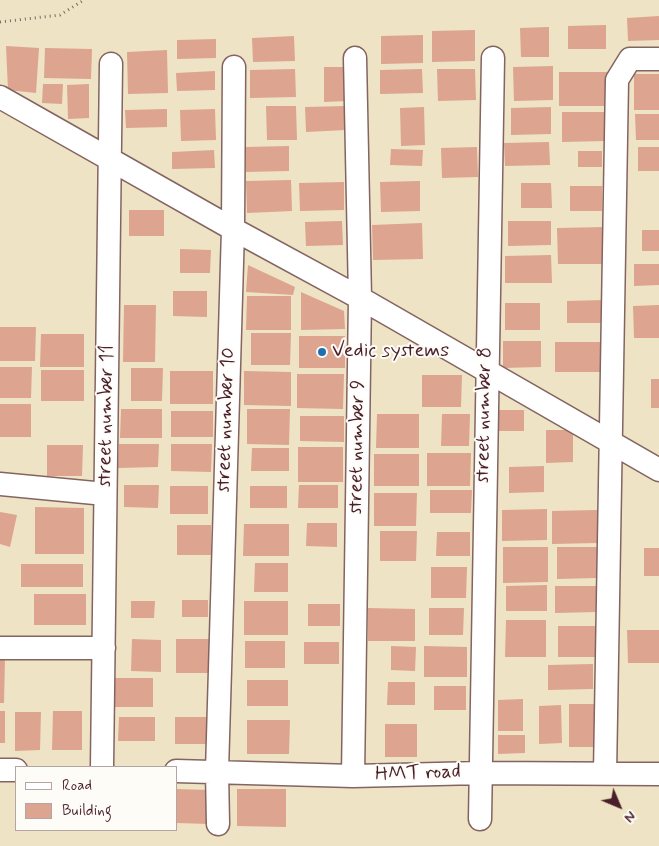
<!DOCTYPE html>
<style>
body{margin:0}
#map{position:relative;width:659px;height:846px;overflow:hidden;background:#efe3c5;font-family:Mynerve,sans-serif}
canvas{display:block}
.legend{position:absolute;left:15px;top:766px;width:162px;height:65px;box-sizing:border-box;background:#fdfcf7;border:1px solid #b5a4a5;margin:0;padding:6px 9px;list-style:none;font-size:15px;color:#4a1f2b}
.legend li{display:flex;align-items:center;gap:10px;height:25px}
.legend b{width:25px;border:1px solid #b5a4a5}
.north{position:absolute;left:594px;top:781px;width:50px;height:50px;-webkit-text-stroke:4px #fdfcf7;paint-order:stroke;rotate:135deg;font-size:14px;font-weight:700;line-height:20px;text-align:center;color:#4a1f2b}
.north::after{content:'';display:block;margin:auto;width:18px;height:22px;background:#4a1f2b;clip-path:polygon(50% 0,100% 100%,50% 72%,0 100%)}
</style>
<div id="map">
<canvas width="659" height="846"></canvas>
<ul class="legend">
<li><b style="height:6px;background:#fff"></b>Road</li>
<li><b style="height:14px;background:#dda48f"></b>Building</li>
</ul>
<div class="north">N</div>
</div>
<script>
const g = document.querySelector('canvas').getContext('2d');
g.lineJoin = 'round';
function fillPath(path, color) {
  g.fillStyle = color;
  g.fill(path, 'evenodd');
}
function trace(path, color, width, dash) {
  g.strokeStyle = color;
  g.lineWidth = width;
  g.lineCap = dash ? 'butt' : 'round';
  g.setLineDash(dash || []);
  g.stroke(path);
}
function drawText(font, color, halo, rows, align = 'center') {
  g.font = font + ' Mynerve,sans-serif';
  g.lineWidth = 4;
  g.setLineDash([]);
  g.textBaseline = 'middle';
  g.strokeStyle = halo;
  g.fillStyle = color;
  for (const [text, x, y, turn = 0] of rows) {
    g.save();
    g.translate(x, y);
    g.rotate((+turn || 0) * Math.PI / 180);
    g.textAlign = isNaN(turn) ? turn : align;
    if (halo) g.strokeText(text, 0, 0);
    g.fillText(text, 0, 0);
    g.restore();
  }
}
const building = new Path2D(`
 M659,16V40L628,41L627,18Z
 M606,25V49H568V26Z
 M549,27V57H521L520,28Z
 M475,30V61L432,62V31Z
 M423,35V63L381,64V36Z
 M294,36L295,61L253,62L252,38Z
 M216,39V58L177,59V40Z
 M6,46L39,48L36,93L8,90Z
 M45,48L92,49L91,79L44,78Z
 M167,50L168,93L128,94L127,52Z
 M553,66V100L514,101L513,67Z
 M324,67H347L348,101L324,102Z
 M295,69L296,97L250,98V70Z
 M422,69L423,93L380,94V70Z
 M437,69H475L476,100L438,101Z
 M215,71V90L177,91L176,73Z
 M559,72H607V106H559Z
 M634,74H659V110H634Z
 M43,84H63L62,104L42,103Z
 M89,84V118L68,119L67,85Z
 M266,106H296L297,140H267Z
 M346,106V130L306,132L305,107Z
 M424,107L425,145L401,146L400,108Z
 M551,107V134L511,135V108Z
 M167,109V127L126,128L125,110Z
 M215,109L216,140L181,141L180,110Z
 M562,112H604L605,141L562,142Z
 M635,114H659V140H636Z
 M549,142L550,165L505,166L504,143Z
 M289,146V171L246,172V147Z
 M477,147L478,177L442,178L441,148Z
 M638,147H659V171H638Z
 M391,149L423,150L422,166L390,165Z
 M214,150L215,168L172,169V152Z
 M578,151H602V167H578Z
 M291,180L292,211L247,213L246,181Z
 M420,181V211L381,212L380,182Z
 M344,182V210L300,211L299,183Z
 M521,183H551L552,208H521Z
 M570,186H602V211H570Z
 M129,210H164V236H129Z
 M342,221L343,245L306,246L305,222Z
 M508,221H551V245L508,246Z
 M422,223L423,259L373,260L372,225Z
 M605,227V264H558L557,228Z
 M642,230H659V251H642Z
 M180,249L211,250L210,273H180Z
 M551,255L552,283H505V256Z
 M634,264H659V285L634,286Z
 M248,265L295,287L293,295L246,292Z
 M173,291H207V317L173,316Z
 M301,292L344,311L345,329L301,330Z
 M247,296H291V330H246Z
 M604,300L605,323H567V301Z
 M505,303H540V330H505Z
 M124,305H156L155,362H123Z
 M659,305V338H634L633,306Z
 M0,327H36L35,361H0Z
 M251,333H291L290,365H251Z
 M41,334H84V367H40Z
 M299,336H345V368H299Z
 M503,341H541V367L503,368Z
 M555,342H603V372H555Z
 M0,367H32L31,398H0Z
 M131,368H163L162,401H131Z
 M41,370H84V401H41Z
 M170,371H213V404H170Z
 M244,371L291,372V406L244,405Z
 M297,374H344L343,409L297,408Z
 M422,375H462L461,407H422Z
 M651,379H659V408H651Z
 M0,404H31V437H0Z
 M121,409H162V438H120Z
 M247,409H290L289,445L247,444Z
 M496,410H524V431H496Z
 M171,411H213V437H171Z
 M377,414H419V448H376Z
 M442,414H470L469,446H441Z
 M300,416H344V442L300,441Z
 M546,430H573V462L546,463Z
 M119,444H159L158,467L118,468Z
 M171,444H212L211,472L171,471Z
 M47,445H83L82,476H47Z
 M298,447H343V482H298Z
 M252,448H289V471H251Z
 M427,453H471L470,486H427Z
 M374,454H419V486H374Z
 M544,466V492L509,493V467Z
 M124,485H159L158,508L124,507Z
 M299,485H338V508H298Z
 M170,486H208V514H170Z
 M250,486H287V508H250Z
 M430,490H472L471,513H430Z
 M374,493H417L416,526H374Z
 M35,507L84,508V554H35Z
 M547,509V540L502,541V510Z
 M597,510V543L552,544V511Z
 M0,512L17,515L10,547L0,544Z
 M307,523H337V547L306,546Z
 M244,524H289V556H243Z
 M177,525H211V555H177Z
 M380,531H417L416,561H380Z
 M437,532H470V556H436Z
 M503,547H548V582L503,583Z
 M557,547H597V578L557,579Z
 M644,548H659V576H644Z
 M255,563H288V592H254Z
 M21,564H83V587H21Z
 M431,567H467L466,598H431Z
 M547,585V611H506V586Z
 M555,586H597V612L555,613Z
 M34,594H86V625H34Z
 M182,600H208V617H182Z
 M131,601H155L154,618H131Z
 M244,601H288V635H244Z
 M308,604H340V626H308Z
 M368,608L415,609V641H368Z
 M429,608H464L463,635H429Z
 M506,620H546V657H505Z
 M558,626H597V657H558Z
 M627,630H659V663H628Z
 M132,639L161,640V672L131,671Z
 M176,639H210L209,673H176Z
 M245,641H285V668H245Z
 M304,642H339V664H304Z
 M391,646L416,647L415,671L391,670Z
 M424,646L467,647V677H424Z
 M0,658H5L4,703H0Z
 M593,664V689L548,690V665Z
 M115,678H153V707H115Z
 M247,680H288V706H247Z
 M388,682H415V705H387Z
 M434,686H466V710H434Z
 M523,699V731H498V700Z
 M569,704H596V747H569Z
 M561,705L562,743L539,744V706Z
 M0,711H5V743H0Z
 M53,711H82V750H52Z
 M15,712H41L40,750L15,751Z
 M119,717H155V741H118Z
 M175,717H207L206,744H175Z
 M247,720H290L289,754H247Z
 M385,724H417V757H385Z
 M498,735H525V753L498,754Z
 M176,789L210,790L209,824L176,823Z
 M237,789H286V827L237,826Z`);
const path = new Path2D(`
 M0,22L60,15L84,0`);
const minor = new Path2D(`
 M0,97L233,229L360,298L659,470
 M0,484L105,494
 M0,648H104
 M102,767L111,64
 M0,770H16
 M176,771L353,776L480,773L659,774
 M605,773L617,80L630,59H659
 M353,776L360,298L355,58
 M480,819L493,58
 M218,824L217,771L233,229L234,67`);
const markers = [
 [322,352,5,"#1f6fb2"]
];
const poiNames = [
 ["Vedic systems",332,352]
];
const streetNames = [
 ["street number 8",485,415,-89],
 ["street number 11",107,416,-89],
 ["street number 10",227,420,-88],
 ["street number 9",358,447,-89],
 ["HMT road",418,774,-2]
];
fillPath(building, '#dda48f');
trace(minor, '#846461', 25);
trace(path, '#846461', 3, [1, 4]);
trace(minor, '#fff', 22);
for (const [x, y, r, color] of markers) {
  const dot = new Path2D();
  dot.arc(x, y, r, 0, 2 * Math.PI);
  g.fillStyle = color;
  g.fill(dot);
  trace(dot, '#fdfcf7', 2);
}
drawText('20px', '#4a1f2b', '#fdfcf7', poiNames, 'left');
drawText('20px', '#4a1f2b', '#fdfcf7', streetNames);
</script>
